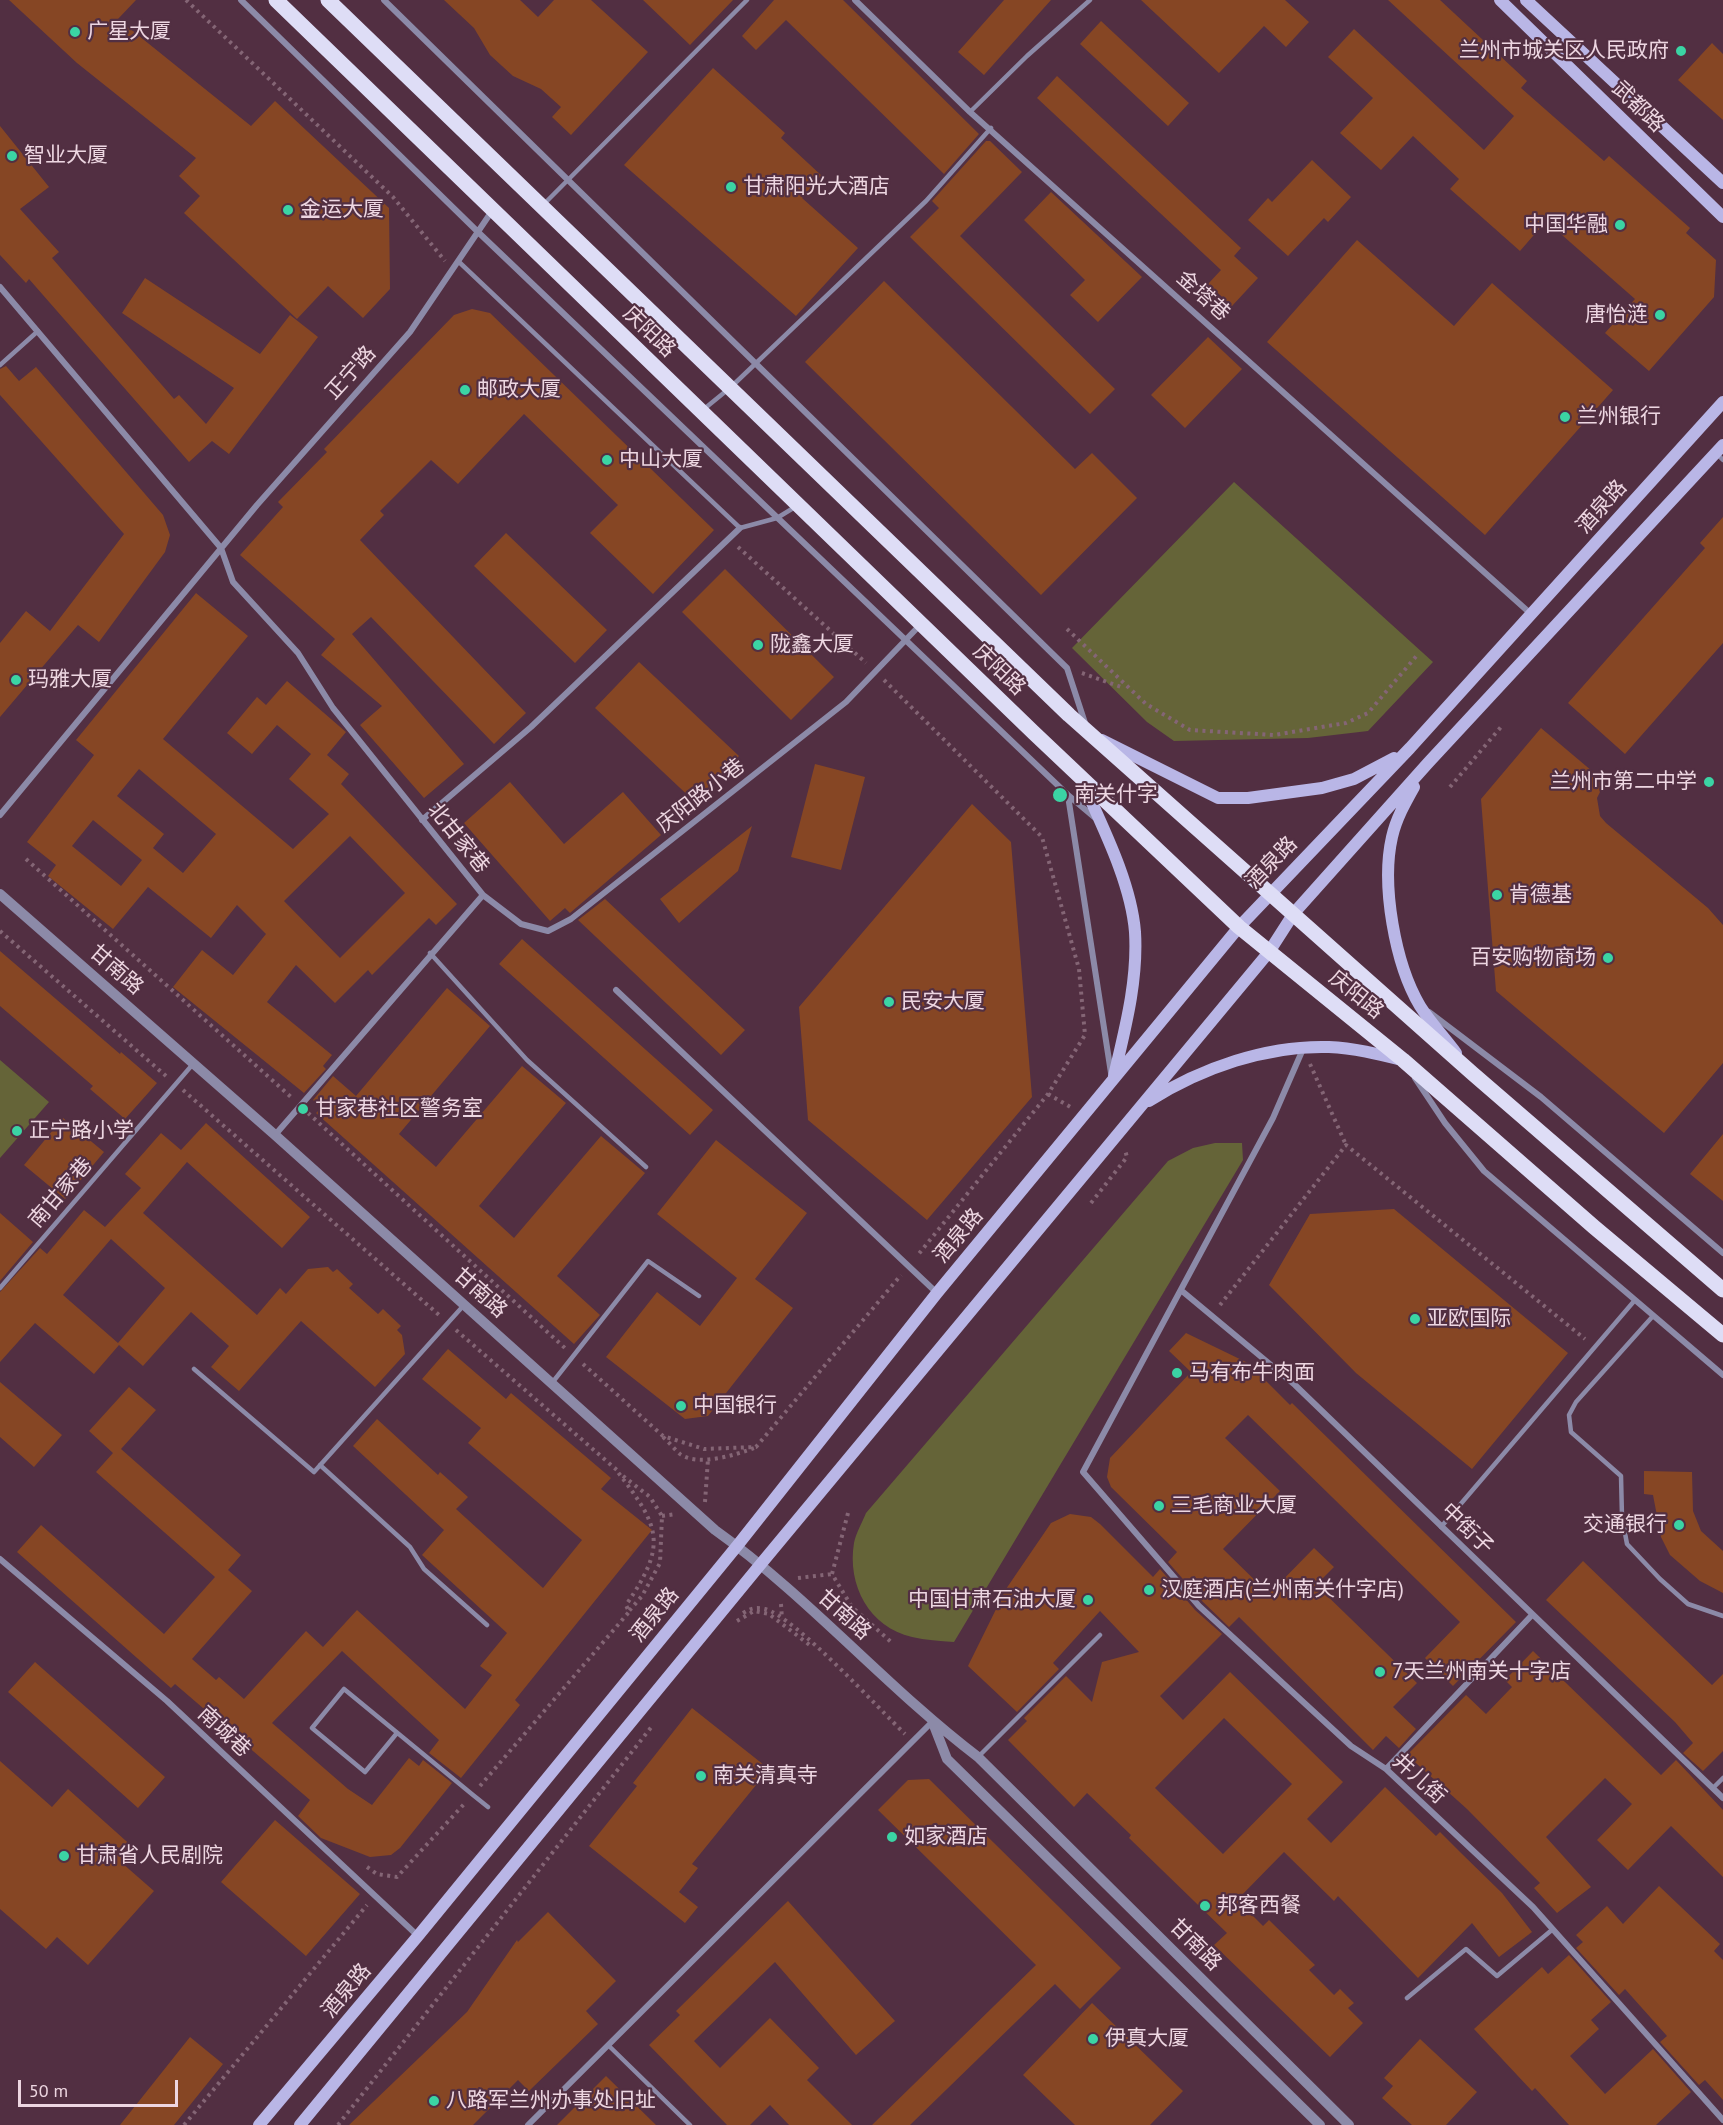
<!DOCTYPE html>
<meta charset="utf-8">
<style>
body{margin:0}
#map{position:relative;width:1723px;height:2125px;overflow:hidden;background:#522f42;font-family:"PT Sans",sans-serif}
canvas{display:block}
.scale{position:absolute;left:18px;top:2080px;width:160px;height:27px;box-sizing:border-box;border:3px solid #edd6e1;border-top:0;padding-left:8px;font-size:18px;line-height:21px;white-space:nowrap;color:#edd6e1;-webkit-text-stroke:4px #522f42;paint-order:stroke}
</style>
<div id="map">
<canvas width="1723" height="2125"></canvas>
<div class="scale">50 m</div>
</div>
<script>
const g = document.querySelector('canvas').getContext('2d');
g.lineJoin = 'round';
function fillPath(path, color) {
  g.fillStyle = color;
  g.fill(path, 'evenodd');
}
function trace(path, color, width, dash) {
  g.strokeStyle = color;
  g.lineWidth = width;
  g.lineCap = dash ? 'butt' : 'round';
  g.setLineDash(dash || []);
  g.stroke(path);
}
function drawText(font, color, halo, rows, align = 'center') {
  g.font = font + ' "PT Sans","Noto Sans SC",sans-serif';
  g.lineWidth = 4.5;
  g.setLineDash([]);
  g.textBaseline = 'middle';
  g.strokeStyle = halo;
  g.fillStyle = color;
  for (const [text, x, y, turn = 0] of rows) {
    g.save();
    g.translate(x, y);
    g.rotate((+turn || 0) * Math.PI / 180);
    g.textAlign = isNaN(turn) ? turn : align;
    if (halo) g.strokeText(text, 0, 0);
    g.fillText(text, 0, 0);
    g.restore();
  }
}
const green = new Path2D(`
 M1234,482L1433,662L1368,731L1308,738L1174,741L1147,722L1072,648Z
 M0,1060L49,1102L0,1158Z
 M1215,1143H1242L1243,1160L954,1642C940,1641 925,1640 912,1637C869,1627 847,1585 854,1543C856,1533 862,1523 866,1513L1168,1161L1193,1148Z`);
const building = new Path2D(`
 M9,0H136L118,19L251,126L275,101L389,208L390,289L363,318L328,286L297,319L184,213L200,196L179,176L196,158L77,63Z
 M444,0H520L538,17L554,0H591L648,52L571,135L552,117L561,107L541,89L513,76L490,55L474,28Z
 M643,0H733L690,45Z
 M774,0H843L979,134L944,174L786,20L756,50L742,36Z
 M1004,0H1051L984,75L958,52Z
 M1141,0H1285L1309,22L1286,47L1264,26L1219,73Z
 M1388,0H1440L1527,81L1521,88L1604,161L1609,156L1690,228L1686,233L1716,260L1714,297L1649,371L1605,333L1635,299L1546,221L1520,251L1450,189L1459,179L1413,136L1381,170L1340,133L1373,98L1328,57L1354,29L1484,150L1514,116Z
 M1101,21L1189,103L1168,126L1080,44Z
 M1712,43L1723,54V120L1678,80Z
 M713,68L785,133L781,138L822,176L802,198L858,248L796,316L624,165Z
 M1057,76L1241,248L1234,256L1258,278L1232,306L1208,284L1221,270L1037,98Z
 M0,126L49,187L20,209L59,252L52,258L174,399L179,395L206,424L234,388L122,313L145,278L260,354L290,315L318,337L229,454L212,441L189,462L29,279L26,283L0,255Z
 M986,141H990L1022,172L960,236L1115,389L1090,414L910,237L939,208L932,201Z
 M1312,160L1351,197L1328,222L1324,218L1288,256L1248,220L1268,198L1272,202Z
 M1051,192L1142,277L1098,322L1070,295L1085,280L1024,220Z
 M1357,240L1454,326L1492,283L1613,390L1485,535L1267,342Z
 M884,281L1075,469L1092,453L1137,498L1041,595L805,362Z
 M472,309L490,313L714,530L653,594L590,533L618,505L524,414L458,484L431,460L380,511L384,515L360,540L526,713L494,744L371,617L352,634L464,764L424,798L360,725L382,706L321,655L335,639L240,555L283,507L278,502L327,452L324,449L454,315Z
 M1208,337L1242,369L1185,428L1151,395Z
 M6,366L19,381L36,367L163,515L170,535L165,552L99,642L78,625L0,717V643L26,611L50,631L124,534L0,395V369Z
 M1723,517V643L1625,754L1568,703L1705,548L1700,543Z
 M506,533L607,630L575,663L474,566Z
 M725,569L834,677L791,720L682,612Z
 M196,593L248,636L163,739L293,849L329,814L289,779L311,754L277,725L252,754L227,733L257,697L266,705L287,681L346,732L327,755L349,774L341,784L457,904L436,925L429,918L372,975L368,970L335,1003L296,965L267,1002L332,1055L323,1066L326,1069L304,1093L173,987L202,950L233,975L266,934L237,905L211,938L148,887L113,929L48,876L56,865L27,842L94,755L76,740ZM139,769L216,834L183,873L153,848L164,834L117,796ZM93,820L142,860L121,886L72,846ZM350,836L405,893L340,958L284,901Z
 M639,662L739,756L696,803L595,708Z
 M1541,728L1605,782L1597,798L1600,816L1606,823L1708,908L1723,925V1063L1664,1133L1496,991L1481,799Z
 M815,764L865,777L841,870L791,857Z
 M510,782L564,844L623,792L661,835L570,913L565,908L550,921L464,823Z
 M972,804L1011,842L1032,1097L927,1220L808,1120L799,1007Z
 M752,826L738,871L679,923L660,899Z
 M605,899L745,1030L721,1055L578,920Z
 M522,939L713,1110L690,1135L499,964Z
 M0,951L120,1054L121,1052L157,1083L125,1119L90,1089L93,1086L0,1006Z
 M447,988L490,1026L399,1134L436,1167L522,1066L566,1103L479,1206L514,1238L601,1136L645,1173L557,1276L600,1315L574,1344L316,1113L322,1107L313,1100L333,1076L356,1096Z
 M63,1118L104,1152L65,1199L24,1165Z
 M206,1123L310,1217L282,1248L187,1162L143,1213L257,1315L280,1288L286,1294L308,1269L328,1267L333,1272L337,1269L353,1284L349,1288L378,1314L383,1309L401,1326L397,1330L402,1335L405,1354L375,1387L301,1321L239,1391L211,1367L229,1346L191,1312L143,1366L119,1345L94,1374L35,1323L0,1362V1292L40,1248L47,1254L84,1210L105,1227L141,1188L125,1174L161,1133L181,1150ZM111,1239L165,1288L118,1343L63,1295Z
 M1723,1134V1201L1690,1174Z
 M716,1140L807,1213L755,1279L793,1308L708,1416L685,1419L606,1357L657,1292L700,1326L737,1278L657,1214Z
 M1394,1209L1568,1353L1472,1469L1356,1373L1269,1285L1310,1214Z
 M0,1213L33,1242L0,1281Z
 M1186,1333L1248,1363L1290,1405L1292,1403L1516,1622L1453,1686L1425,1658L1460,1622L1248,1415L1225,1438L1280,1491L1223,1549L1269,1594L1314,1548L1334,1567L1316,1585L1417,1683L1393,1707L1416,1729L1399,1748L1386,1736L1373,1750L1239,1617L1229,1627L1203,1602L1168,1562L1177,1552L1111,1487L1107,1477L1110,1458L1191,1372L1169,1351Z
 M448,1349L506,1399L511,1393L611,1478L601,1489L652,1530L515,1700L520,1705L461,1778L429,1753L439,1740L342,1651L272,1723L348,1789L372,1805L409,1758L419,1766L423,1760L452,1783L400,1848L391,1855L370,1857L321,1838L298,1816L310,1800L175,1684L171,1688L17,1552L41,1525L164,1634L215,1577L96,1472L113,1453L89,1431L129,1387L156,1410L121,1449L241,1555L228,1570L252,1591L192,1659L216,1680L219,1677L244,1699L306,1631L323,1647L357,1610L465,1709L492,1675L480,1666L507,1633L422,1555L444,1530L353,1446L377,1419L438,1475L440,1472L468,1497L456,1509L543,1588L582,1540L468,1443L481,1428L422,1379Z
 M0,1382L62,1435L34,1467L0,1437Z
 M1644,1471L1692,1472L1693,1511L1701,1531L1723,1551V1593L1700,1581L1670,1555L1661,1537L1653,1495L1644,1494Z
 M1070,1514L1091,1517L1100,1524L1153,1577L1160,1569L1195,1610L1222,1634L1160,1696L1183,1720L1230,1672L1343,1782L1307,1819L1331,1843L1385,1787L1436,1836L1440,1832L1460,1852L1502,1893L1532,1932L1499,1957L1472,1923L1418,1978L1338,1896L1334,1901L1284,1852L1237,1900L1263,1926L1269,1920L1315,1965L1309,1970L1334,1995L1340,1989L1354,2003L1348,2008L1363,2023L1330,2057L1214,1945L1227,1933L1129,1838L1131,1835L1087,1793L1074,1807L1008,1740L1027,1721L1024,1718L1066,1676L1092,1702L1102,1662L1139,1652L1100,1611L1053,1663L1059,1669L1017,1712L968,1666L1006,1589L1051,1523ZM1224,1718L1292,1784L1223,1854L1155,1788Z
 M1583,1561L1712,1685L1723,1674V1751L1703,1771L1683,1753L1693,1743L1675,1722L1546,1600Z
 M1533,1651L1661,1775L1676,1760L1723,1810V1877L1671,1826L1628,1870L1597,1840L1632,1804L1605,1778L1546,1837L1591,1887L1557,1913L1534,1888L1540,1883L1467,1809L1407,1755L1466,1695L1486,1714L1512,1687L1505,1680Z
 M35,1662L165,1777L138,1808L8,1692Z
 M692,1708L769,1769L692,1864L698,1868L679,1892L698,1907L685,1923L589,1846L637,1786L633,1783Z
 M0,1761L52,1807L68,1789L135,1849L122,1863L154,1891L88,1965L57,1937L46,1949L0,1909Z
 M929,1779L1121,1968L1080,2009L1055,1984L910,2125H872L1036,1965L878,1810L908,1780Z
 M275,1820L360,1894L306,1956L221,1882Z
 M1659,1886L1720,1944L1714,1951L1723,1960V2100L1705,2080L1699,2085L1660,2042L1667,2036L1625,1989L1619,1995L1576,1948L1583,1942L1576,1935L1607,1906L1623,1924Z
 M788,1901L895,2021L856,2055L775,1962L694,2041L720,2068L770,2018L819,2068L807,2080L852,2125H789L770,2105L750,2125H727L649,2045L680,2015L676,2011Z
 M548,1912L616,1981L586,2011L598,2024L529,2091L518,2080L473,2125H349L467,2012L517,1940L518,1942Z
 M1569,1955L1611,2002L1591,2020L1599,2029L1570,2056L1605,2094L1653,2049L1691,2092L1656,2125H1569L1535,2088L1532,2091L1474,2029L1542,1967L1548,1974Z
 M1092,2003L1183,2091L1150,2125H1075L1023,2075Z
 M190,2037L223,2064L174,2125H120Z
 M1420,2039L1477,2092L1446,2125H1412L1382,2098L1393,2086L1384,2078Z
 M606,2076L656,2125H557Z`);
const path = new Path2D(`
 M186,0L393,197L445,261
 M738,547L866,663
 M1067,629L1146,704L1190,730L1274,735L1346,723L1368,713L1419,653
 M1082,673L1124,688
 M884,680L1042,837L1079,969L1085,1035L1048,1094L917,1256
 M1450,787L1501,727
 M26,859L292,1098
 M0,931L166,1076
 M1310,1064L1346,1145
 M183,1090L439,1315
 M1048,1094L1072,1108
 M308,1113L566,1349
 M1091,1203L1127,1157L1125,1150
 M1220,1305L1346,1145L1585,1339
 M456,1330L618,1471
 M583,1364L663,1436L704,1449L756,1447L901,1275
 M663,1437C669,1442 674,1449 680,1454C698,1467 735,1455 754,1448
 M623,1476L650,1497L662,1516L660,1563L642,1596L629,1611
 M705,1502L708,1459
 M848,1513L832,1574L852,1607L891,1642
 M662,1516L676,1514
 M798,1578L832,1574
 M781,1604L782,1619
 M743,1613C751,1608 756,1607 765,1609C794,1616 879,1709 905,1734
 M737,1621L754,1611L769,1614L811,1646
 M480,1786L629,1612L626,1605C668,1544 660,1527 617,1471
 M367,1867L377,1874L397,1877L465,1803
 M184,2125L367,1905
 M338,2125L653,1725`);
const service = new Path2D(`
 M970,112L1027,56L1090,0
 M543,205L747,0
 M458,261L740,528L777,518L795,507
 M0,365L38,331
 M704,409L731,387L926,201L991,128
 M1716,453L1723,460
 M430,953L527,1060L646,1167
 M0,1288L193,1064
 M1653,1316L1576,1402L1569,1415L1571,1432L1621,1476L1622,1517L1627,1544L1660,1579L1688,1604L1723,1616
 M194,1369L314,1472L464,1305
 M552,1383L648,1261L699,1296
 M320,1465L410,1547L424,1569L487,1625
 M1441,1527L1635,1300
 M397,1733L365,1772L312,1728L344,1689L473,1795L488,1807
 M978,1757L1100,1635
 M1713,1788L1723,1778
 M1407,1998L1466,1949L1497,1976L1553,1929
 M608,2045L690,2125`);
const minor = new Path2D(`
 M241,0L478,232L1068,795L1094,817
 M384,0L1067,668L1085,723
 M855,0L970,112L1531,614
 M0,287L221,548L233,582L298,653L333,708L483,895L521,924L548,931L571,919L846,702L921,624
 M1068,796L1111,1073
 M0,815L257,505L410,332L492,211
 M422,820L531,727L740,528
 M616,990L937,1293
 M1429,1012L1541,1097L1723,1253
 M1303,1049L1273,1118L1083,1472L1199,1606L1351,1746L1386,1769L1533,1907L1723,2120
 M1415,1078L1445,1123L1484,1171L1723,1375
 M275,1135L483,895
 M1182,1291L1295,1385L1723,1798
 M0,1559L167,1701L418,1936
 M1386,1769L1532,1615
 M528,2125L932,1722`);
const tertiary = new Path2D(`
 M0,894L275,1135L715,1530C809,1597 886,1687 978,1757L1349,2125
 M933,1723L947,1759L1320,2125`);
const secondary = new Path2D(`
 M1500,0L1723,217
 M1526,0L1723,183
 M1102,740L1218,798H1248L1322,788L1354,779L1394,758
 M1082,781C1102,826 1131,882 1135,932C1138,981 1125,1029 1114,1076
 M1414,787C1405,803 1396,819 1392,837C1381,885 1395,964 1420,1006C1430,1022 1445,1038 1456,1053
 M1149,1101C1201,1068 1267,1045 1329,1047C1354,1048 1378,1054 1402,1060
 M259,2125L418,1936L737,1546L937,1293L1239,927L1410,748L1723,402
 M300,2125L760,1565L1269,952L1294,913L1428,763L1723,445`);
const primary = new Path2D(`
 M276,0L1034,733L1239,927L1403,1060L1594,1227L1723,1335
 M328,0L1069,715L1472,1073L1723,1290`);
const markers = [
 [75,32,6,"#3bd4a4"],
 [1681,51,6,"#3bd4a4"],
 [12,156,6,"#3bd4a4"],
 [731,187,6,"#3bd4a4"],
 [288,210,6,"#3bd4a4"],
 [1620,225,6,"#3bd4a4"],
 [1660,315,6,"#3bd4a4"],
 [465,390,6,"#3bd4a4"],
 [1565,417,6,"#3bd4a4"],
 [607,460,6,"#3bd4a4"],
 [758,645,6,"#3bd4a4"],
 [16,680,6,"#3bd4a4"],
 [1709,782,6,"#3bd4a4"],
 [1060,795,8,"#3bd4a4"],
 [1497,895,6,"#3bd4a4"],
 [1608,958,6,"#3bd4a4"],
 [889,1002,6,"#3bd4a4"],
 [303,1109,6,"#3bd4a4"],
 [17,1131,6,"#3bd4a4"],
 [1415,1319,6,"#3bd4a4"],
 [1177,1373,6,"#3bd4a4"],
 [681,1406,6,"#3bd4a4"],
 [1159,1506,6,"#3bd4a4"],
 [1679,1525,6,"#3bd4a4"],
 [1149,1590,6,"#3bd4a4"],
 [1088,1600,6,"#3bd4a4"],
 [1380,1672,6,"#3bd4a4"],
 [701,1776,6,"#3bd4a4"],
 [892,1837,6,"#3bd4a4"],
 [64,1856,6,"#3bd4a4"],
 [1205,1906,6,"#3bd4a4"],
 [1093,2039,6,"#3bd4a4"],
 [434,2101,6,"#3bd4a4"]
];
const poiNames = [
 ["广星大厦",87,32],
 ["兰州市城关区人民政府",1669,51,"right"],
 ["智业大厦",24,156],
 ["甘肃阳光大酒店",743,187],
 ["金运大厦",300,210],
 ["中国华融",1608,225,"right"],
 ["唐怡涟",1648,315,"right"],
 ["邮政大厦",477,390],
 ["兰州银行",1577,417],
 ["中山大厦",619,460],
 ["陇鑫大厦",770,645],
 ["玛雅大厦",28,680],
 ["兰州市第二中学",1697,782,"right"],
 ["南关什字",1074,795],
 ["肯德基",1509,895],
 ["百安购物商场",1596,958,"right"],
 ["民安大厦",901,1002],
 ["甘家巷社区警务室",315,1109],
 ["正宁路小学",29,1131],
 ["亚欧国际",1427,1319],
 ["马有布牛肉面",1189,1373],
 ["中国银行",693,1406],
 ["三毛商业大厦",1171,1506],
 ["交通银行",1667,1525,"right"],
 ["汉庭酒店(兰州南关什字店)",1161,1590],
 ["中国甘肃石油大厦",1076,1600,"right"],
 ["7天兰州南关十字店",1392,1672],
 ["南关清真寺",713,1776],
 ["如家酒店",904,1837],
 ["甘肃省人民剧院",76,1856],
 ["邦客西餐",1217,1906],
 ["伊真大厦",1105,2039],
 ["八路军兰州办事处旧址",446,2101]
];
const streetNames = [
 ["武都路",1638,107,44],
 ["金塔巷",1203,296,42],
 ["庆阳路",649,332,44],
 ["正宁路",351,373,-48],
 ["酒泉路",1602,507,-48],
 ["庆阳路",999,670,44],
 ["庆阳路小巷",701,796,-38],
 ["北甘家巷",458,838,51],
 ["酒泉路",1272,863,-46],
 ["甘南路",116,970,41],
 ["庆阳路",1356,995,39],
 ["南甘家巷",61,1193,-49],
 ["酒泉路",959,1236,-50],
 ["甘南路",480,1293,42],
 ["中街子",1467,1529,44],
 ["酒泉路",655,1615,-51],
 ["甘南路",844,1615,42],
 ["南城巷",224,1732,43],
 ["井儿街",1419,1779,42],
 ["甘南路",1195,1945,45],
 ["酒泉路",347,1991,-50]
];
fillPath(green, '#656438');
fillPath(building, '#864624');
trace(path, '#846575', 4, [3, 4.5]);
trace(service, '#8c8aa8', 4.5);
trace(minor, '#8c8aa8', 6);
trace(tertiary, '#8c8aa8', 10);
trace(secondary, '#b9b6e6', 12);
trace(primary, '#deddf6', 15);
for (const [x, y, r, color] of markers) {
  const dot = new Path2D();
  dot.arc(x, y, r, 0, 2 * Math.PI);
  g.fillStyle = color;
  g.fill(dot);
  trace(dot, '#522f42', 2);
}
drawText('21px', '#edd6e1', '#522f42', poiNames, 'left');
drawText('21px', '#edd6e1', '#522f42', streetNames);
</script>
